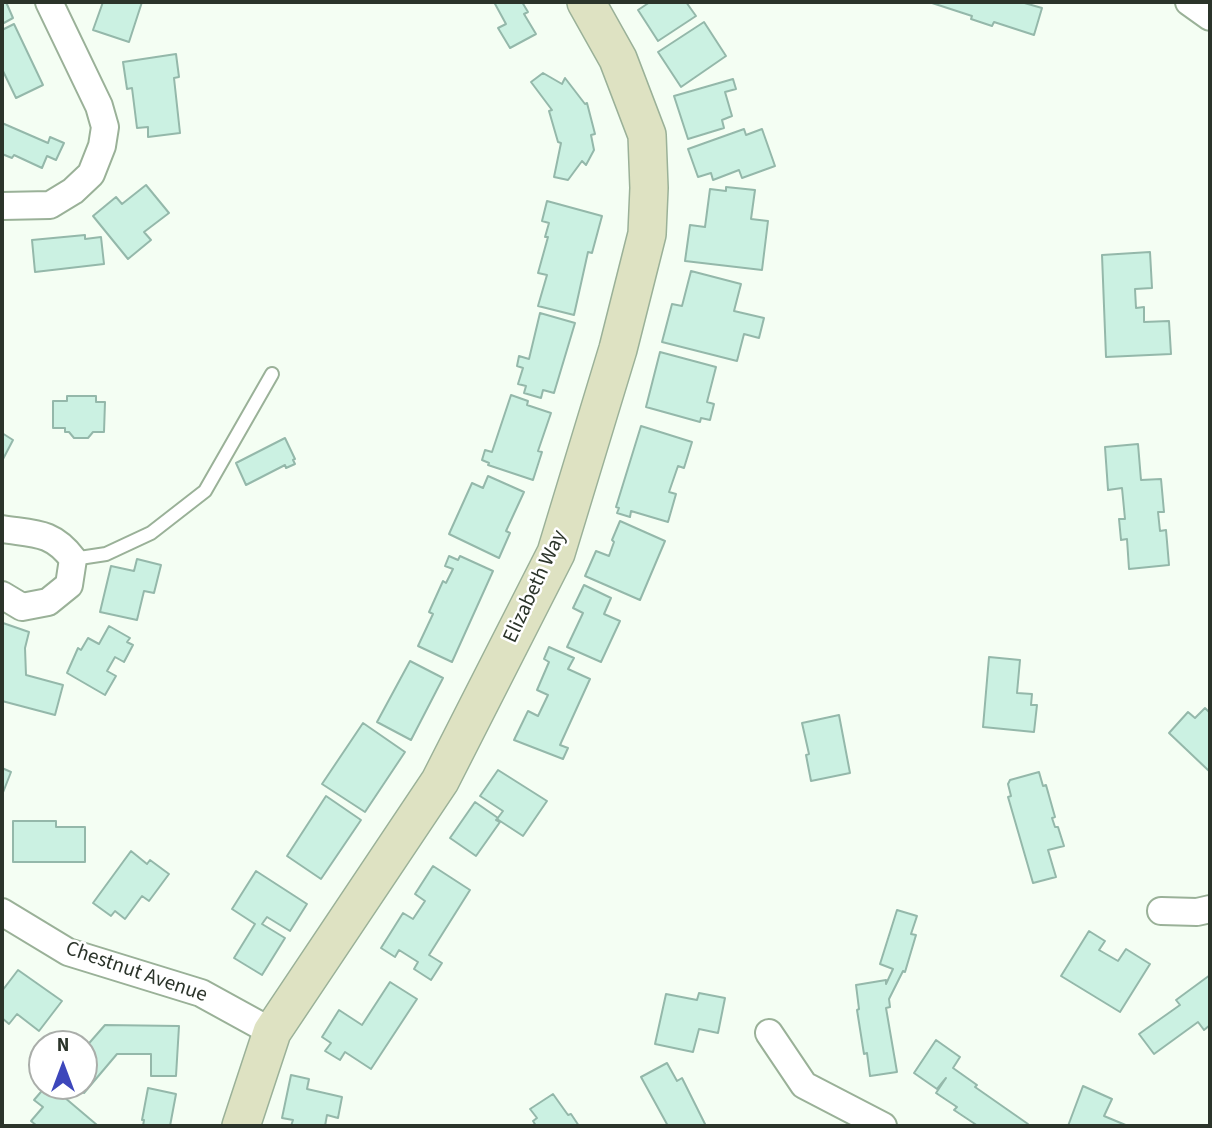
<!DOCTYPE html>
<style>
body{margin:0}
#map{position:relative;width:1212px;height:1128px;overflow:hidden;background:#f4fef3;font-family:"Source Sans 3",sans-serif}
canvas{display:block}
.frame{position:absolute;inset:0;border:4px solid #2b342a;pointer-events:none}
.north{position:absolute;left:28px;top:1030px;width:70px;height:70px;box-sizing:border-box;background:#fff;border:2px solid #aaaeaa;border-radius:50%;rotate:0deg;font-size:19px;font-weight:700;line-height:28px;text-align:center;color:#2b342a}
.north::after{content:'';display:block;margin:auto;width:24px;height:32px;background:#3d47bb;clip-path:polygon(50% 0,100% 100%,50% 72%,0 100%)}
</style>
<div id="map">
<canvas width="1212" height="1128"></canvas>
<div class="frame"></div>
<div class="north">N</div>
</div>
<script>
const g = document.querySelector('canvas').getContext('2d');
g.lineJoin = 'round';
function fillPath(path, color) {
  g.fillStyle = color;
  g.fill(path, 'evenodd');
}
function trace(path, color, width, dash) {
  g.strokeStyle = color;
  g.lineWidth = width;
  g.lineCap = dash ? 'butt' : 'round';
  g.setLineDash(dash || []);
  g.stroke(path);
}
function drawText(font, color, halo, rows, align = 'center') {
  g.font = font + ' "Source Sans 3",sans-serif';
  g.lineWidth = 5;
  g.setLineDash([]);
  g.textBaseline = 'middle';
  g.strokeStyle = halo;
  g.fillStyle = color;
  for (const [text, x, y, turn = 0] of rows) {
    g.save();
    g.translate(x, y);
    g.rotate((+turn || 0) * Math.PI / 180);
    g.textAlign = isNaN(turn) ? turn : align;
    if (halo) g.strokeText(text, 0, 0);
    g.fillText(text, 0, 0);
    g.restore();
  }
}
const building = new Path2D(`
 M2,2H6L13,18L2,24Z
 M103,2H142L129,42L93,30Z
 M494,2H522L528,12L524,14L536,34L510,48L498,28L506,24Z
 M650,2H686L696,16L658,41L638,10Z
 M929,2H1021L1042,8L1034,35L994,22L992,26L971,19L972,16Z
 M704,22L726,56L681,87L658,52Z
 M14,24L43,85L16,98L2,69V30Z
 M176,54L179,77L174,78L180,133L148,137V127L137,128L132,88L127,89L123,62Z
 M543,73L562,84L565,78L585,104L587,103L595,134L591,135L594,150L586,165L582,161L568,180L554,177L561,143L558,142L549,111L552,110L531,82Z
 M733,79L736,89L725,92L732,116L722,120L724,128L688,139L674,96Z
 M2,123L48,143L50,137L64,143L56,160L47,156L42,168L14,155L12,158L2,154Z
 M744,129L746,135L762,129L775,166L742,178L739,170L713,180L711,173L698,177L688,149Z
 M146,185L169,213L144,232L151,240L128,259L93,216L116,197L122,204Z
 M726,187L755,190L751,219L768,221L762,270L685,261L690,225L705,227L710,189L726,191Z
 M547,201L602,216L592,253L588,252L574,315L538,306L547,275L538,273L548,237H545L549,223L542,221Z
 M85,235V239L101,237L104,264L35,272L32,240Z
 M1150,252L1152,288L1135,289L1136,308L1144,307V322L1169,321L1171,354L1106,357L1102,255Z
 M691,271L741,284L734,311L764,318L759,338L744,334L737,361L662,342L672,304L682,306Z
 M540,313L575,323L554,393L543,390L541,398L524,393L526,386L518,384L523,368L517,366L519,356L529,359Z
 M660,352L716,367L707,402L714,404L710,420L701,418L700,422L646,407Z
 M511,395L528,401L527,405L551,413L538,451L542,452L533,480L488,465L489,463L482,460L485,450L492,452Z
 M67,396H96V402H105L104,432H93L88,438H74L69,432H65V428H53V401H67Z
 M641,426L692,442L684,468L678,466L669,492L676,494L668,522L631,511L630,517L617,513L619,508L616,507Z
 M2,433L13,440L2,461Z
 M285,438L295,459L293,460L295,464L286,468L285,465L246,485L236,463Z
 M1138,444L1141,480L1161,479L1164,512H1158L1160,531L1166,530L1169,565L1129,569L1127,539L1121,540L1119,519H1125L1122,488L1108,490L1105,447Z
 M488,476L524,492L506,531L510,533L499,558L449,534L472,483L483,488Z
 M620,521L665,541L640,600L585,576L596,551L609,556L614,542L612,540Z
 M449,556L458,560L460,556L493,571L452,662L418,646L433,614L429,612L443,581L446,583L453,569L445,566Z
 M137,559L161,565L154,593L144,591L137,620L100,612L111,566L134,571Z
 M584,585L611,598L604,614L620,621L601,662L567,647L583,613L573,608Z
 M3,623L29,632L25,648L26,675L63,685L55,715L2,701Z
 M109,626L130,638L127,642L133,645L124,662L115,657L107,671L116,676L105,695L67,673L78,648L81,650L88,638L99,644Z
 M549,647L574,658L568,669L590,679L560,745L568,748L563,759L514,740L528,711L538,716L548,695L537,690L549,662L544,659Z
 M989,657L1020,660L1017,693L1032,694L1031,705H1037L1034,732L983,727Z
 M410,661L443,678L411,740L377,722Z
 M1205,708L1210,713L1209,771L1169,733L1188,712L1195,718Z
 M839,715L850,773L811,781L806,755L809,754L802,723Z
 M363,723L405,752L365,812L322,784Z
 M2,768L11,772L2,795Z
 M498,770L547,801L523,836L497,819L503,811L480,796Z
 M1039,772L1043,786L1046,785L1055,817L1052,818L1055,827H1058L1064,846L1048,850L1056,877L1033,883L1008,797L1011,796L1008,784L1010,780Z
 M326,796L361,820L321,879L287,856Z
 M475,802L498,818L496,820L500,822L476,856L450,838Z
 M13,821H56V827H85V862H13Z
 M131,851L147,864L150,860L169,874L149,901L142,896L125,919L115,911L111,916L93,903Z
 M433,866L470,890L429,955L442,963L431,980L414,969L418,962L399,950L395,957L381,948L403,913L413,919L425,901L415,894Z
 M256,871L307,904L290,931L267,917L262,924L285,938L262,975L234,958L255,924L232,909Z
 M897,910L917,916L911,934L916,935L905,972L903,971L889,999L890,1007L886,1008L897,1072L870,1076L867,1053L864,1054L857,1010L859,1009L856,985L886,980V984L893,969L880,964Z
 M1089,931L1105,941L1099,950L1118,961L1126,949L1150,964L1120,1012L1061,976Z
 M18,970L62,1001L39,1031L17,1014L9,1024L2,1018V991Z
 M1210,975V1025L1204,1030L1198,1022L1154,1054L1139,1034L1180,1005L1176,1000Z
 M390,982L417,999L371,1069L345,1052L340,1060L325,1051L331,1043L322,1037L339,1010L362,1025Z
 M699,993L725,998L718,1033L699,1029L693,1052L655,1044L666,994L697,1000Z
 M105,1025L179,1026L176,1076H151V1054H117L84,1093L77,1086H84V1049Z
 M936,1040L960,1057L953,1068L977,1085L975,1087L1028,1124L1026,1126H978L954,1110L957,1107L936,1093L946,1078L937,1089L914,1073Z
 M667,1063L677,1081L682,1078L706,1126H668L641,1077Z
 M291,1075L309,1079L307,1089L342,1097L338,1118L327,1115L325,1126H291L293,1120L282,1118Z
 M46,1086H51L97,1125L37,1126L31,1121L43,1107L34,1100Z
 M1083,1086L1112,1099L1104,1116L1128,1126H1068Z
 M148,1088L176,1094L170,1126H143L144,1120H142Z
 M553,1094L568,1115L571,1114L579,1126H536L533,1121L537,1118L530,1109Z`);
const lane = new Path2D(`
 M73,559L106,554L151,533L205,491L272,374`);
const street = new Path2D(`
 M1189,2L1210,17
 M2,206L50,205L73,191L91,174L102,146L105,127L99,106L49,2
 M2,529C34,534 52,531 73,559L69,585L48,602L22,607L2,595
 M1161,911L1197,912L1210,909
 M2,912L68,952L201,993L272,1032
 M769,1033L804,1085L883,1126`);
const secondary = new Path2D(`
 M241,1126L272,1032L440,781L556,553L618,349L647,234L649,188L647,135L618,59L586,2`);
const streetNames = [
 ["Elizabeth Way",536,587,-65],
 ["Chestnut Avenue",136,973,19]
];
fillPath(building, '#cbf1e2');
trace(building, '#94b8aa', 2);
trace(lane, '#9ab198', 16);
trace(street, '#9ab198', 30);
trace(secondary, '#9ab198', 40);
trace(lane, '#fff', 12);
trace(street, '#fff', 26);
trace(secondary, '#dee2c2', 37);
drawText('21px', '#2b342a', '#fff', streetNames);
</script>
